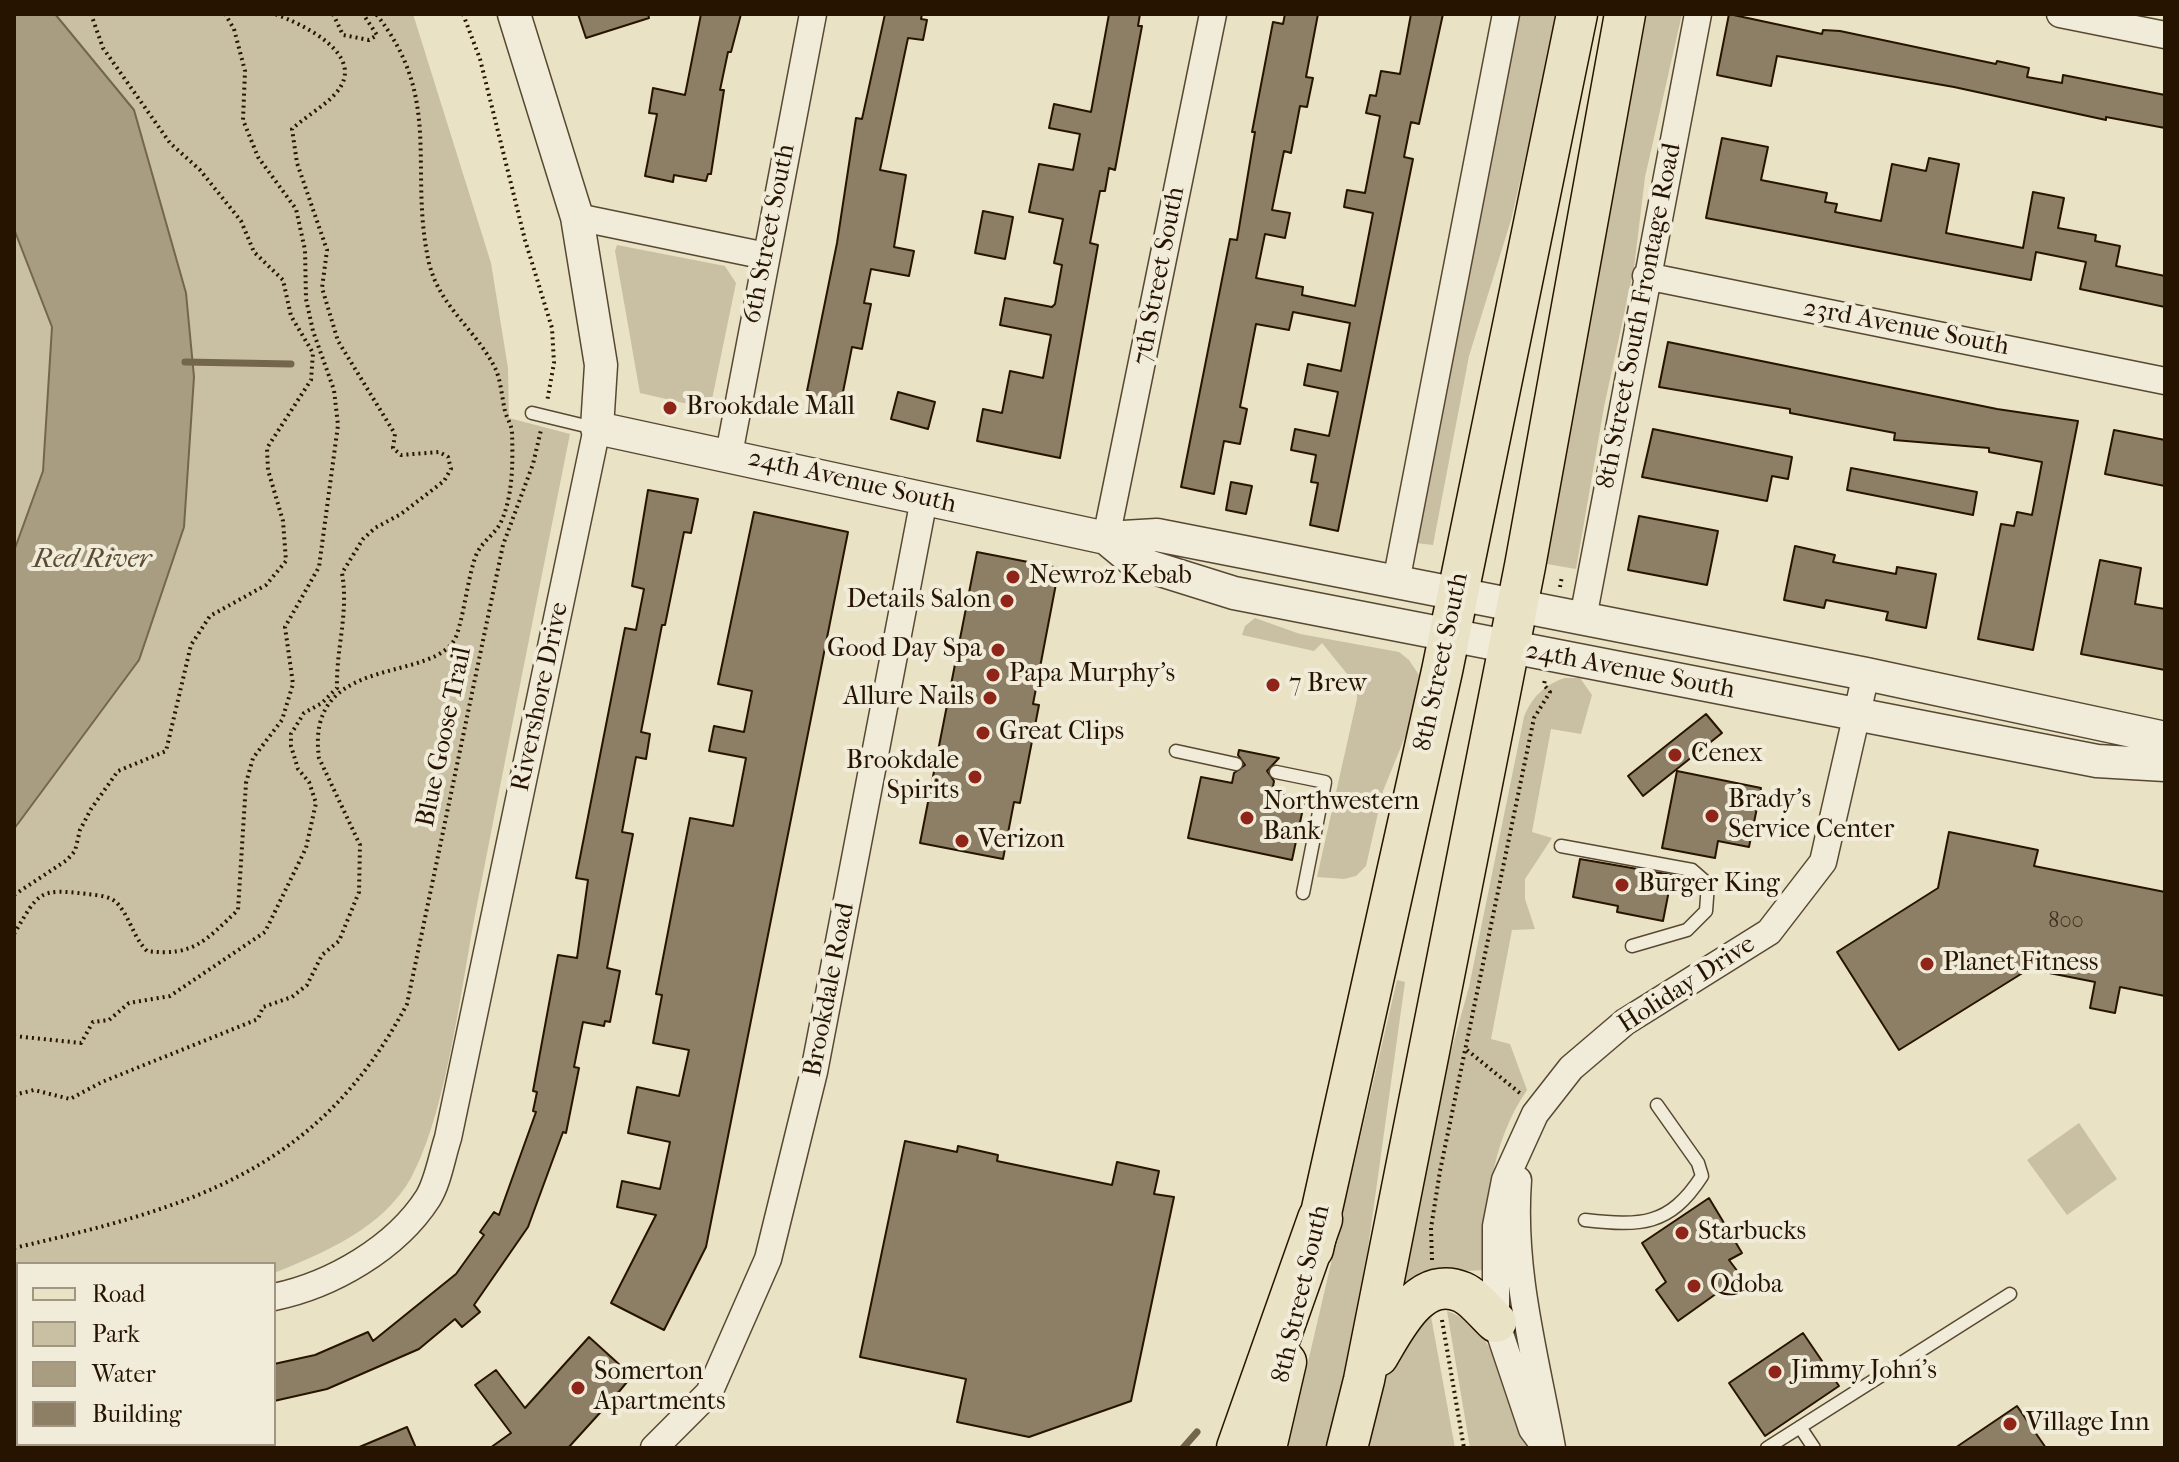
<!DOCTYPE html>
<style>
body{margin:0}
#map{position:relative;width:2179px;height:1462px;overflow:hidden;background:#eae2c4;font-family:"IM FELL French Canon",serif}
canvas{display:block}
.frame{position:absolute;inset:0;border:16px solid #271400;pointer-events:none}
.legend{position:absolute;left:16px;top:1262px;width:260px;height:184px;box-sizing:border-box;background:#f1ecd9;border:2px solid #a09682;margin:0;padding:10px 14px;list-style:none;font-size:24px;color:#271400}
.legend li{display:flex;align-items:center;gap:16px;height:40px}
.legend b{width:40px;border:2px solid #a09682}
</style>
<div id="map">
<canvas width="2179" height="1462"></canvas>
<div class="frame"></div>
<ul class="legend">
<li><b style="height:10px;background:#eae2c4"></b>Road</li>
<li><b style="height:22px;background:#c9bfa3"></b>Park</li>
<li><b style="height:22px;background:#a89c81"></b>Water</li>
<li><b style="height:22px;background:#8c7f66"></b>Building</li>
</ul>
</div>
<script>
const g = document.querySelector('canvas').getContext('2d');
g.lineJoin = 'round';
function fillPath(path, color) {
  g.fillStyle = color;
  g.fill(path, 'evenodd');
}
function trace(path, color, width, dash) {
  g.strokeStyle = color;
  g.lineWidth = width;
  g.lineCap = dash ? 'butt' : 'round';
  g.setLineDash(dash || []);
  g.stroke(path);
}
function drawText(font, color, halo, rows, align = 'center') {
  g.font = font + ' "IM FELL French Canon",serif';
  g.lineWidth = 8;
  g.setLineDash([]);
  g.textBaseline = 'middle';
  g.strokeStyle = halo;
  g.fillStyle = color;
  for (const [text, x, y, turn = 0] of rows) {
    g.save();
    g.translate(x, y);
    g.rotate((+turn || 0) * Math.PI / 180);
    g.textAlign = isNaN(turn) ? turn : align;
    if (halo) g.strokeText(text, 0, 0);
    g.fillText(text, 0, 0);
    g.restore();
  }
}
const green = new Path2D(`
 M55,14H413L491,263L508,368L509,418L570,434C538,594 506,754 475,915C461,989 446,1114 411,1178C383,1228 324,1253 274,1273V1264H18V1306L14,1307V829L18,826L134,110Z
 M1520,14H1559L1511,220L1469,356L1433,545L1416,543Z
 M1640,14H1682L1645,177L1634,268L1604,407L1576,569L1547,564L1571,399Z
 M14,229L53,326L43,471L14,551Z
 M617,245L725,266L736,283L710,409L640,393L615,251Z
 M1255,618L1300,634L1399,652L1409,660L1419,675L1409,727L1383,791L1366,866L1356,876L1344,879L1317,877L1357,699V686L1322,643L1314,651L1242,635L1245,626Z
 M1565,678H1580L1592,695L1581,734L1551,729L1532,832L1552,838L1525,879V899L1535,929L1512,930L1491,1039L1510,1044L1527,1090C1490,1144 1486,1206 1484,1270L1447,1272L1398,1299L1428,1134L1469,987L1524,717C1532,697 1544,685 1565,678Z
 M1397,980L1405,982L1368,1248L1329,1448H1288Z
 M2079,1123L2117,1179L2067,1215L2027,1160Z
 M1430,1311L1455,1448H1369L1387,1364Z
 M1447,1311C1499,1329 1511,1401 1528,1448H1470Z`);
const water = new Path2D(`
 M14,14H55L134,110L186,293L194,377L184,527L139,660L14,829V551L43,471L52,327L14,229Z`);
const stream = new Path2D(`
 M185,362L291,364
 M1183,1448L1197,1432`);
const building = new Path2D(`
 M578,14H648L649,18L586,38Z
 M701,14H741L731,52H728L720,90H724L711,174H708L706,181L674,175L673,182L645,176L657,114L649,113L653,88L685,95Z
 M885,14H922L921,19L927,20L923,40L908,38L880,170L906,175L894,247L914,251L909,276L871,269L864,303L871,304L862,349L852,347L839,412L808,406L811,392L807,391L837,243L856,118L862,119Z
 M1109,14H1140L1138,26H1142L1115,170L1109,168L1105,191H1100L1090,243L1098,245L1060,458L977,441L983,409L1002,413L1010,371L1043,378L1051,335L1000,325L1005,298L1052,307L1055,304L1062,265L1054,263L1063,219L1029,212L1039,164L1073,170L1080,134L1049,128L1054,104L1091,112Z
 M1285,14H1318L1306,77L1313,78L1307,107L1300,106L1291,153L1284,151L1272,210L1290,213L1285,238L1265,234L1256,278L1303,287L1302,295L1355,306L1373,213L1344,207L1347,190L1365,193L1380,116L1366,113L1370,95L1376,96L1381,71L1400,74L1411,14H1443L1419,124L1411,122L1404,157L1413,159L1338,531L1310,525L1318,483L1311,482L1316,455L1291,450L1295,429L1329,436L1338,392L1304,385L1308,364L1341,371L1350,323L1293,312L1289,330L1256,324L1240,407L1247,409L1240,444L1224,441L1214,494L1181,487L1230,239L1237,240L1255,132H1252L1273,22L1283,24Z
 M1729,14L1822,34L1823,30L1840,31L1996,64L1997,61L2029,68L2027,77L2062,83L2063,75L2165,95V128L2106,117V120L1954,87L1777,56L1771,86L1717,75Z
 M1722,138L1768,147L1761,180L1827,193L1825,202L1837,204L1835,212L1881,221L1892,164L1926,171L1929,158L1959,164L1946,233L2023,248L2033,192L2064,198L2058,228L2096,235L2095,241L2120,246L2116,266L2165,276V307L2080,289L2086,262L2036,252L2031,280L1706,218Z
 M983,211L1013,217L1005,259L975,253Z
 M1668,342L1997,409L2078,421L2033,650L1978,639L2001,524L2014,526L2017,512L2032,515L2042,462L1989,452V448L1894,440L1895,433L1790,413V409L1659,387Z
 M898,392L935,402L928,429L891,419Z
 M1653,429L1792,457L1788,479L1772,476L1767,501L1642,477Z
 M2114,430L2165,440V486L2105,474Z
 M1851,468L1977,492L1973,515L1847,490Z
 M1231,482L1252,486L1246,514L1226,510Z
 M648,490L698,499L691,533L684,532L665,625H662L641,732L650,734L646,759L636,757L622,832L633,834L607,968L620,971L610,1022L605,1021L604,1026L583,1022L574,1067L579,1068L566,1133L563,1132L528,1227L474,1305L480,1312L462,1327L455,1319L419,1349L327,1389L274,1401V1364L315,1355L368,1332L373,1341L456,1274L484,1235L480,1232L494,1212L499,1215L536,1112L533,1111L537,1092L533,1091L558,955L577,958L588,880L576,878L625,628L636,630L644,589L632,586Z
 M754,512L848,532L706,1247L664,1330L611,1303L656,1215L617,1207L622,1181L660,1189L670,1142L628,1133L637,1087L679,1096L689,1050L653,1043L662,995L656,994L690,818L733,826L746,758L709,751L714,726L744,732L752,691L718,684Z
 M1639,516L1718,531L1707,585L1628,570Z
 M1795,546L1835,555L1833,562L1896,574L1897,567L1936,574L1926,628L1886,620L1888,612L1826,600L1824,608L1784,600Z
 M977,552L1059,568L1033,704L1039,705L1020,803L1014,802L1003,859L920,843Z
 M2100,560L2141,568L2135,604L2165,609V670L2081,654Z
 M1706,714L1722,733L1643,796L1628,776Z
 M1239,750L1279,758L1267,771L1274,781L1272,792L1305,799L1292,860L1188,838L1201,777L1232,783L1234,773L1245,765L1238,755Z
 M1677,771L1761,788L1749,847L1718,841L1715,858L1662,848Z
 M1949,832L2038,850L2034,866L2165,892V996L2120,987L2115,1013L2090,1008L2095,982L2029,969L1899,1050L1837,952L1938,888Z
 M1580,859L1672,875L1663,921L1617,912L1618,906L1573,897Z
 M905,1141L957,1152L958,1146L998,1155L997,1161L1112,1185L1117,1162L1159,1171L1154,1194L1174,1197L1131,1401L1029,1437L957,1422L966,1379L860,1357Z
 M1709,1198L1742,1253L1729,1260L1741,1276L1678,1321L1656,1290L1666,1282L1642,1243Z
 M1803,1333L1839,1386L1765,1436L1729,1383Z
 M589,1337L632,1376L617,1394L568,1448H490L511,1433L475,1385L496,1370L525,1408Z
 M2017,1406L2046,1448H1955Z
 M407,1427L416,1448H357Z`);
const path = new Path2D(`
 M333,14L343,35L369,40L377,35L363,14
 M463,14L480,59L525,240L552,328L554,363L547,402
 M1560,587L1562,576
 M14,895L67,860L75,851L80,830L91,809L118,771L166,751L191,645L210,616L266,585L286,561L283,521L268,470L267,448L311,380L313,353L291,316L283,280L254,252L241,221L200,170L170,143L103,48L91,14
 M14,934C39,892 38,888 87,894C97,895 110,896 117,903C130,917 133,937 147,951C194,957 206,940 238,910L246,783L253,758L282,720L293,684L285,627L319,567L338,425L334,390L313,331L306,299L305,250L296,209L258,157L243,120L245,71L234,29L225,14
 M14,1036L81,1043L93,1022L109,1020L129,1003L170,996L265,932L306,848L316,803L309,782L298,769L291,746V734L304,713L322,703L337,688C336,648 349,613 342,573L363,539L375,528L401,514L444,481L451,469L448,457L439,452L401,455L393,448L395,434L338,341L322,288L327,250L297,163L292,129C305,117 326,105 336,93C369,55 302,24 275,14
 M1467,1050L1521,1094
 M14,1095L34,1090L70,1099L102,1082L258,1019L263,1007L292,997L307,985L322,955L339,941L359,892L360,845L319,758C304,649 440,686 457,634C465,609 467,583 475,558C480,543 493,536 500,524C513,498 513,462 512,434C512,425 507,419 505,411C502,398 501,382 496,370C477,330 440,308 429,263C408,169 444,99 376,14
 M14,1248C187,1208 318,1173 407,1004L503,545L533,464L541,430
 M1432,1260L1431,1228L1440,1171L1534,718L1550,692L1544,685L1545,679
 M1442,1320L1464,1448`);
const service = new Path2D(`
 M532,413L594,428
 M1176,751L1236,764
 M1276,772L1325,782L1303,893
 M1561,846L1692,870L1708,884L1706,911L1687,930L1632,946
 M1585,1220C1640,1226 1669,1227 1702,1176L1698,1163L1657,1105
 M1800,1427L1814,1448
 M1767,1448L2010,1294`);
const minor = new Path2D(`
 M2060,14L2165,35
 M577,217L766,256
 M1646,276L2165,381
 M729,454L813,14
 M1106,538L1213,14
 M1396,582L1506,14
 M1583,618L1698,14
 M1518,1180C1511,1272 1536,1358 1552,1448
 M274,1297C332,1285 396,1248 428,1198C438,1182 442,1156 448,1138L597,428
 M14,1324H18
 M654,1448L709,1393L768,1259L814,1072L924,499
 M1546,1448L1532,1429L1496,1322V1226L1505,1180L1535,1114L1571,1068L1625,1022L1769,932L1823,862L1866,674`);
const tertiary = new Path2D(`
 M514,14L577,217L601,365L597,428L1106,538L1157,535L1866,674L2165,738
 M1106,538L1135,562L1234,593L2097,761L2165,765`);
const primary = new Path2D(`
 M1313,1249L1442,671L1577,14
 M1378,1356C1395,1328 1420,1274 1462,1292C1474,1297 1486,1313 1496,1322
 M1266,1448L1286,1362
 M1347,1448L1364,1380L1525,566L1625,14`);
const motorway = new Path2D(`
 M1239,1448L1320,1219`);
const markers = [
 [670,408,8,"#8f2418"],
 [1013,577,8,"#8f2418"],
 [1007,601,8,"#8f2418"],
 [998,650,8,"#8f2418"],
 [993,675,8,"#8f2418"],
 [1273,685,8,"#8f2418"],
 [990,698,8,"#8f2418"],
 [983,733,8,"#8f2418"],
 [1675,755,8,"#8f2418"],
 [975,777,8,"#8f2418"],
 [1712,816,8,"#8f2418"],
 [1247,818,8,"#8f2418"],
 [962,841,8,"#8f2418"],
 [1622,885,8,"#8f2418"],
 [1927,964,8,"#8f2418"],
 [1682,1233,8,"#8f2418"],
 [1694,1286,8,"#8f2418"],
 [1775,1372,8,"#8f2418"],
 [578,1388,8,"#8f2418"],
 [2010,1424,8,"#8f2418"]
];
const numberNames = [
 ["800",2066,922]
];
const streetNames = [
 ["6th Street South",770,234,-79],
 ["7th Street South",1160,276,-79],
 ["8th Street South Frontage Road",1640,316,-79],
 ["23rd Avenue South",1906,328,11],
 ["24th Avenue South",852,482,13],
 ["8th Street South",1442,662,-78],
 ["24th Avenue South",1630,671,11],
 ["Rivershore Drive",541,697,-78],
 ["Blue Goose Trail",445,737,-78],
 ["Holiday Drive",1687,985,-33],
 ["Brookdale Road",830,990,-79],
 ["8th Street South",1302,1294,-77]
];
const poiNames = [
 ["Brookdale Mall",686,408],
 ["Newroz Kebab",1029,577],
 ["Details Salon",991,601,"right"],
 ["Good Day Spa",982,650,"right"],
 ["Papa Murphy's",1009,675],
 ["7 Brew",1289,685],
 ["Allure Nails",974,698,"right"],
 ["Great Clips",999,733],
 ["Cenex",1691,755],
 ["Brookdale",959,762,"right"],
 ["Spirits",959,792,"right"],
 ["Brady's",1728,801],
 ["Service Center",1728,831],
 ["Northwestern",1263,803],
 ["Bank",1263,833],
 ["Verizon",978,841],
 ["Burger King",1638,885],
 ["Planet Fitness",1943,964],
 ["Starbucks",1698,1233],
 ["Qdoba",1710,1286],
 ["Jimmy John's",1791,1372],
 ["Somerton",594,1373],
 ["Apartments",594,1403],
 ["Village Inn",2026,1424]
];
const waterNames = [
 ["Red River",92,560]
];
fillPath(green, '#c9bfa3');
fillPath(water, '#a89c81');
trace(water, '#74664d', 2);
trace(stream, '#74664d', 7);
fillPath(building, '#8c7f66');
trace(building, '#271400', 2);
trace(service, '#584831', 15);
trace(minor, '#584831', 29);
trace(tertiary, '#584831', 35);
trace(primary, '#271400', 43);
trace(motorway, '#271400', 47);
trace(path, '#271400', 4, [2, 4]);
trace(service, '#f1ecd9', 12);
trace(minor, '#f1ecd9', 26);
trace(tertiary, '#f1ecd9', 32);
trace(primary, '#eae2c4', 40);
trace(motorway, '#eae2c4', 44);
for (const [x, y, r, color] of markers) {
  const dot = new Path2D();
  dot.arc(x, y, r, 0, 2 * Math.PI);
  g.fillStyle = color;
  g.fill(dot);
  trace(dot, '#f1ecd9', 3);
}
drawText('22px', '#402f1a', null, numberNames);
drawText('26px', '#271400', '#f1ecd9', streetNames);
drawText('26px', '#271400', '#f1ecd9', poiNames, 'left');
drawText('italic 28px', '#5b4a34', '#f1ecd9', waterNames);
</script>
